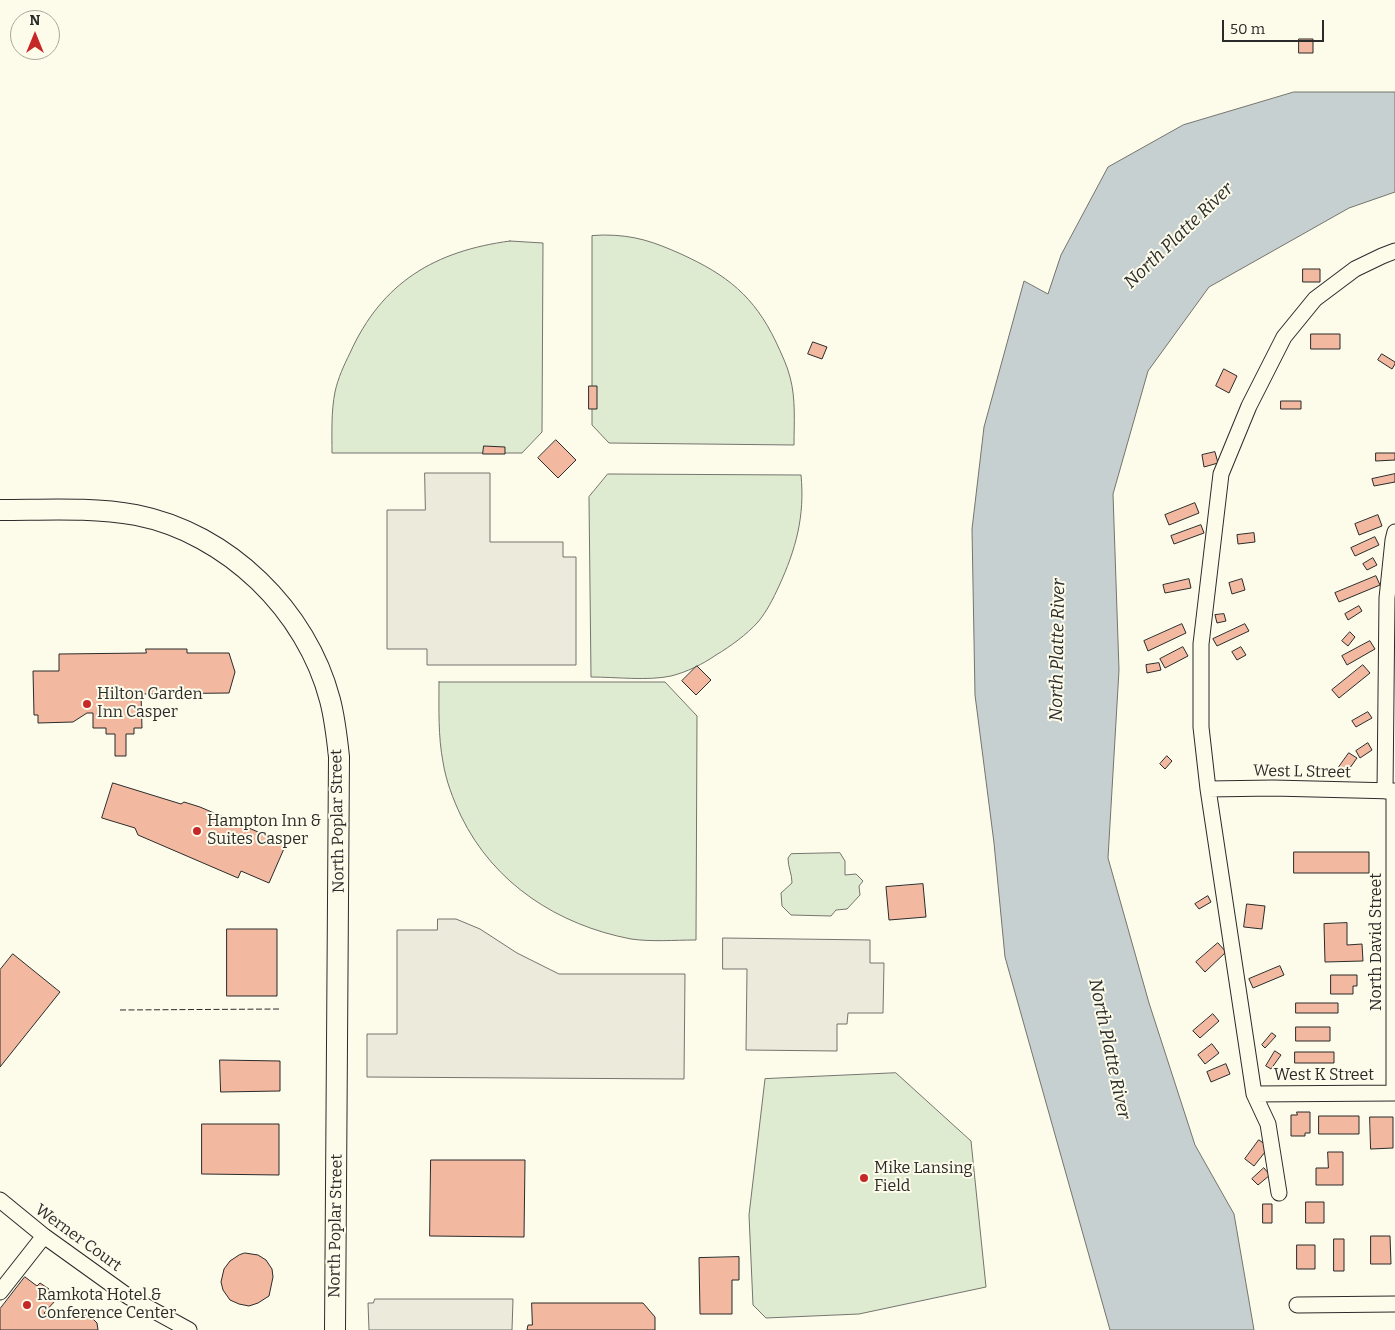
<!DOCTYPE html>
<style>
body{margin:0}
#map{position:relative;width:1395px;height:1330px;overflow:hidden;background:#fdfbea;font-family:Bitter,serif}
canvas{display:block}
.north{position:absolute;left:10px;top:10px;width:50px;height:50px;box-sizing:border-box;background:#fdfbea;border:1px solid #a9a89e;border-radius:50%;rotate:0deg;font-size:14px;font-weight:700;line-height:20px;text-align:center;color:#2b2b2b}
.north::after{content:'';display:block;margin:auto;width:18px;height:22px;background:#c62828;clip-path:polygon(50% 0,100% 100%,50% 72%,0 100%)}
.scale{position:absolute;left:1222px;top:20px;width:102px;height:22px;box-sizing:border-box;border:2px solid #2b2b2b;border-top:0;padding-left:6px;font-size:15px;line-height:18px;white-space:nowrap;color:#2b2b2b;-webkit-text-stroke:4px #fdfbea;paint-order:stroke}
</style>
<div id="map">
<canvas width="1395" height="1330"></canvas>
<div class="north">N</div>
<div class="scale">50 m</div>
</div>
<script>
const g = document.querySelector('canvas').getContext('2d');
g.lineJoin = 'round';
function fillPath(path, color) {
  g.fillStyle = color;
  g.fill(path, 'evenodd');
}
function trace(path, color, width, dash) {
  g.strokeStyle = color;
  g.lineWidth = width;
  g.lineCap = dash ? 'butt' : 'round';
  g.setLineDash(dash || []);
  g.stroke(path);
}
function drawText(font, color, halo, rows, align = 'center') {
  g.font = font + ' Bitter,serif';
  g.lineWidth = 4;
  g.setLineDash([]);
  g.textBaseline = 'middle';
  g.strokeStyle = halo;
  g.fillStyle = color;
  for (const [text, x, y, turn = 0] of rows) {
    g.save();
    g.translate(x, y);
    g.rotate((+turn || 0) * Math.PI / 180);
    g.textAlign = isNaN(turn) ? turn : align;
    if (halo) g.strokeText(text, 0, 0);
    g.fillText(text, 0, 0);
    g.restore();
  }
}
const green = new Path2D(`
 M604,235C635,235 654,242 681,254C727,275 754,296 776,342C781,353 787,365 790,377C796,399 794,423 794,445L609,443L592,425V236Z
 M510,241L543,243L542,432L522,453H332C332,433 331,412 335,392C338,378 344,365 350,353C382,282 435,251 510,241Z
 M608,474L801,475C805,516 796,549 779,586C773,599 767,611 758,622C746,635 731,646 716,655C703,664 687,672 671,676C648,681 616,677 591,677L589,497Z
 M439,682H665L697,716L696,940C674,940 652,942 631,939C558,925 494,884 461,816C453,799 446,781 443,762C438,736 439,709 439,682Z
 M840,853L845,861V875L856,874L863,881L859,886L860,895L847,909L836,910L831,916L791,915L782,906L781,893L792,883C792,873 788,868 788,858L791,854Z
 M896,1073L971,1141L986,1287L859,1314L766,1318L753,1305L749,1215L765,1079Z`);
const parking = new Path2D(`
 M425,473H490V542H563V557H576V665H427V649H387V510H425Z
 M438,919H456L480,929L517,953L559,974H685L684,1079L367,1077V1034H397V930H437Z
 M723,938L870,940V963H884L883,1013H848L847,1024H837V1051L746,1050L747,969H723Z
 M375,1299H513L512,1330H369L368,1303H373Z`);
const water = new Path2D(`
 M1294,92H1395V192L1349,208L1209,287L1148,371L1113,494L1119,670L1108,858L1149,1003L1195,1145L1234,1214L1254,1330H1110L1005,957L994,843L975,695L972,529L984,427L1024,281L1048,294L1061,255L1108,167L1183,125Z`);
const building = new Path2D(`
 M1299,39H1313V53H1299Z
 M1303,269H1320V282H1303Z
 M1311,334H1340V349H1311Z
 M813,342L827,347L822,359L808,354Z
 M1382,354L1395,362V364L1392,369L1378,360Z
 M1224,369L1237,376L1229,393L1216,386Z
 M589,386H597V409H589Z
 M1281,401H1301V409H1281Z
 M556,440L576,460L558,478L538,458Z
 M484,446L505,447V454H483Z
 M1215,452L1218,463L1204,467L1202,455Z
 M1376,453H1395V460L1376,461Z
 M1395,474V482L1374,486L1372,479Z
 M1195,503L1199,513L1169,525L1165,515Z
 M1378,515L1382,526L1359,535L1355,524Z
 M1201,525L1204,533L1174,544L1171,536Z
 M1254,533L1255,542L1238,544L1237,535Z
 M1375,537L1379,545L1355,556L1351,548Z
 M1373,558L1377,565L1367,570L1363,564Z
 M1376,576L1380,585L1339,602L1335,593Z
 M1189,579L1191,588L1165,593L1163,585Z
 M1242,579L1245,590L1232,594L1229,583Z
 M1359,606L1362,611L1348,620L1345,614Z
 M1224,614L1226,621L1217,623L1215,615Z
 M1182,624L1186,633L1148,651L1144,641Z
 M1245,624L1249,631L1217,646L1213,639Z
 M1350,632L1355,637L1348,646L1342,641Z
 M1370,641L1375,649L1347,665L1342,656Z
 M1183,647L1188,656L1165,668L1160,659Z
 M1241,647L1246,655L1237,660L1232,652Z
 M146,649H187V653H229L235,672L229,693L141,694L142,728H134V734H126V756H115V734H106V728H93V713H87L73,722L38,723V715H34L33,671H59V654L146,653Z
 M1159,663L1161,670L1147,673L1146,665Z
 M1363,665L1370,673L1339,698L1332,690Z
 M697,666L711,680L696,695L682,681Z
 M1368,712L1372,718L1356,727L1352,721Z
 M1368,743L1372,750L1360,758L1356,751Z
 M1349,753L1357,758L1347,772L1339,767Z
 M1167,756L1172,761L1165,769L1160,764Z
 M113,783L181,804L184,802L200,807L286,844L269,883L241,871L238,878L138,835L135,828L102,818Z
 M1294,852H1369V873H1294Z
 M923,884L926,917L889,920L886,887Z
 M1208,896L1211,902L1199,909L1195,904Z
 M1247,904L1265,906L1262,929L1244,927Z
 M1347,923V945L1362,944L1363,961L1325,962L1324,924Z
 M227,929H277V996H227Z
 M1218,943L1226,952L1205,972L1196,962Z
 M13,954L60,992L0,1067V970Z
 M1280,966L1284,975L1253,988L1249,979Z
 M1331,975H1357V986H1353V994H1331Z
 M1296,1003H1338V1013H1296Z
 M1213,1014L1219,1021L1200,1038L1193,1031Z
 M1296,1027H1330V1041H1296Z
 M1272,1033L1276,1036L1265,1048L1262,1045Z
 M1212,1044L1219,1053L1205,1064L1198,1055Z
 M1275,1051L1281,1055L1271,1069L1266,1066Z
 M1295,1052H1334V1063H1295Z
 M220,1060L280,1061V1091L221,1092Z
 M1226,1064L1230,1074L1211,1082L1207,1072Z
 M1297,1112H1310V1133H1305V1136H1291V1115H1297Z
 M1319,1116H1359V1134H1319Z
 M1370,1117H1393V1148L1371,1149Z
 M202,1124H279V1175L202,1174Z
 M1259,1140L1269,1147L1254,1166L1245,1159Z
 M1328,1152H1343V1185H1316V1168H1328Z
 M431,1160H525L524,1237L430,1236Z
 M1264,1168L1270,1175L1258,1185L1252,1179Z
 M1306,1202H1324V1223H1306Z
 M1263,1204H1272V1223H1263Z
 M1371,1236H1390L1391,1264H1371Z
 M1334,1239H1344V1271H1334Z
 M1297,1245H1315V1269H1297Z
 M245,1253L258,1255L266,1260L272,1269L273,1277L269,1296L258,1303L249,1306L239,1304L230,1300L223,1290L221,1282L224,1269L230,1261L239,1255Z
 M739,1257V1280H732V1314H700L699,1258Z
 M25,1277L37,1286L40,1283L49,1289L47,1293L55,1301L44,1313L51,1318L89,1315L97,1323L98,1330H0V1309Z
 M532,1303H643L655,1317V1330H527L528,1325H532Z`);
const minor = new Path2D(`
 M1208,789L1273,788L1394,791
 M1385,791L1387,598L1393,540L1395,532
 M1394,791V1093
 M1254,1094L1395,1093
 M1279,1193L1268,1124L1254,1094L1208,789L1201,727V644L1221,474L1249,406L1284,337L1315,299L1355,269L1382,256L1395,251
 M0,1200L44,1236L129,1297L189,1330
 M0,1292L44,1236
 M1297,1305L1395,1304`);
const major = new Path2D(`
 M0,510C46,510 91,507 136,515C228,533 307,611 330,700C335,719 337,738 339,757L335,1330`);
const fence = new Path2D(`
 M120,1010L281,1009`);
const markers = [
 [87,704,5,"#c62828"],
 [197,831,5,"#c62828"],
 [864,1178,5,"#c62828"],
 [27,1305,5,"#c62828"]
];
const poiNames = [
 ["Hilton Garden",97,695],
 ["Inn Casper",97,713],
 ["Hampton Inn &",207,822],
 ["Suites Casper",207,840],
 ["Mike Lansing",874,1169],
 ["Field",874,1187],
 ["Ramkota Hotel &",37,1296],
 ["Conference Center",37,1314]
];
const streetNames = [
 ["West L Street",1302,772,1],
 ["North Poplar Street",338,821,-91],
 ["North David Street",1377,942,-90],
 ["West K Street",1324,1076],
 ["North Poplar Street",336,1226,-89],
 ["Werner Court",78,1238,36]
];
const waterNames = [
 ["North Platte River",1179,236,-44],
 ["North Platte River",1058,650,-89],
 ["North Platte River",1109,1049,78]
];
fillPath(green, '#deebd1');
trace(green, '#74746e', 1);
fillPath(parking, '#eceadb');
trace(parking, '#74746e', 1);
fillPath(water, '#c7d0d0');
trace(water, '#74746e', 1);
fillPath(building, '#f2b8a0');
trace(building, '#2b2b2b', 1);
trace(minor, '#2b2b2b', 17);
trace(major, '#2b2b2b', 22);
trace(minor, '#fdfbea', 15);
trace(major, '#fdfbea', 20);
trace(fence, '#2b2b2b', 1, [6, 2.5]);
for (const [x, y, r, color] of markers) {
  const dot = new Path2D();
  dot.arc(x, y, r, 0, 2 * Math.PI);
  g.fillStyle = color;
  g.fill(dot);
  trace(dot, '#fdfbea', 2);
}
drawText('16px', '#2b2b2b', '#fdfbea', poiNames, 'left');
drawText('16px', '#2b2b2b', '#fdfbea', streetNames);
drawText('italic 18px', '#2b2b2b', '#fdfbea', waterNames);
</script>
